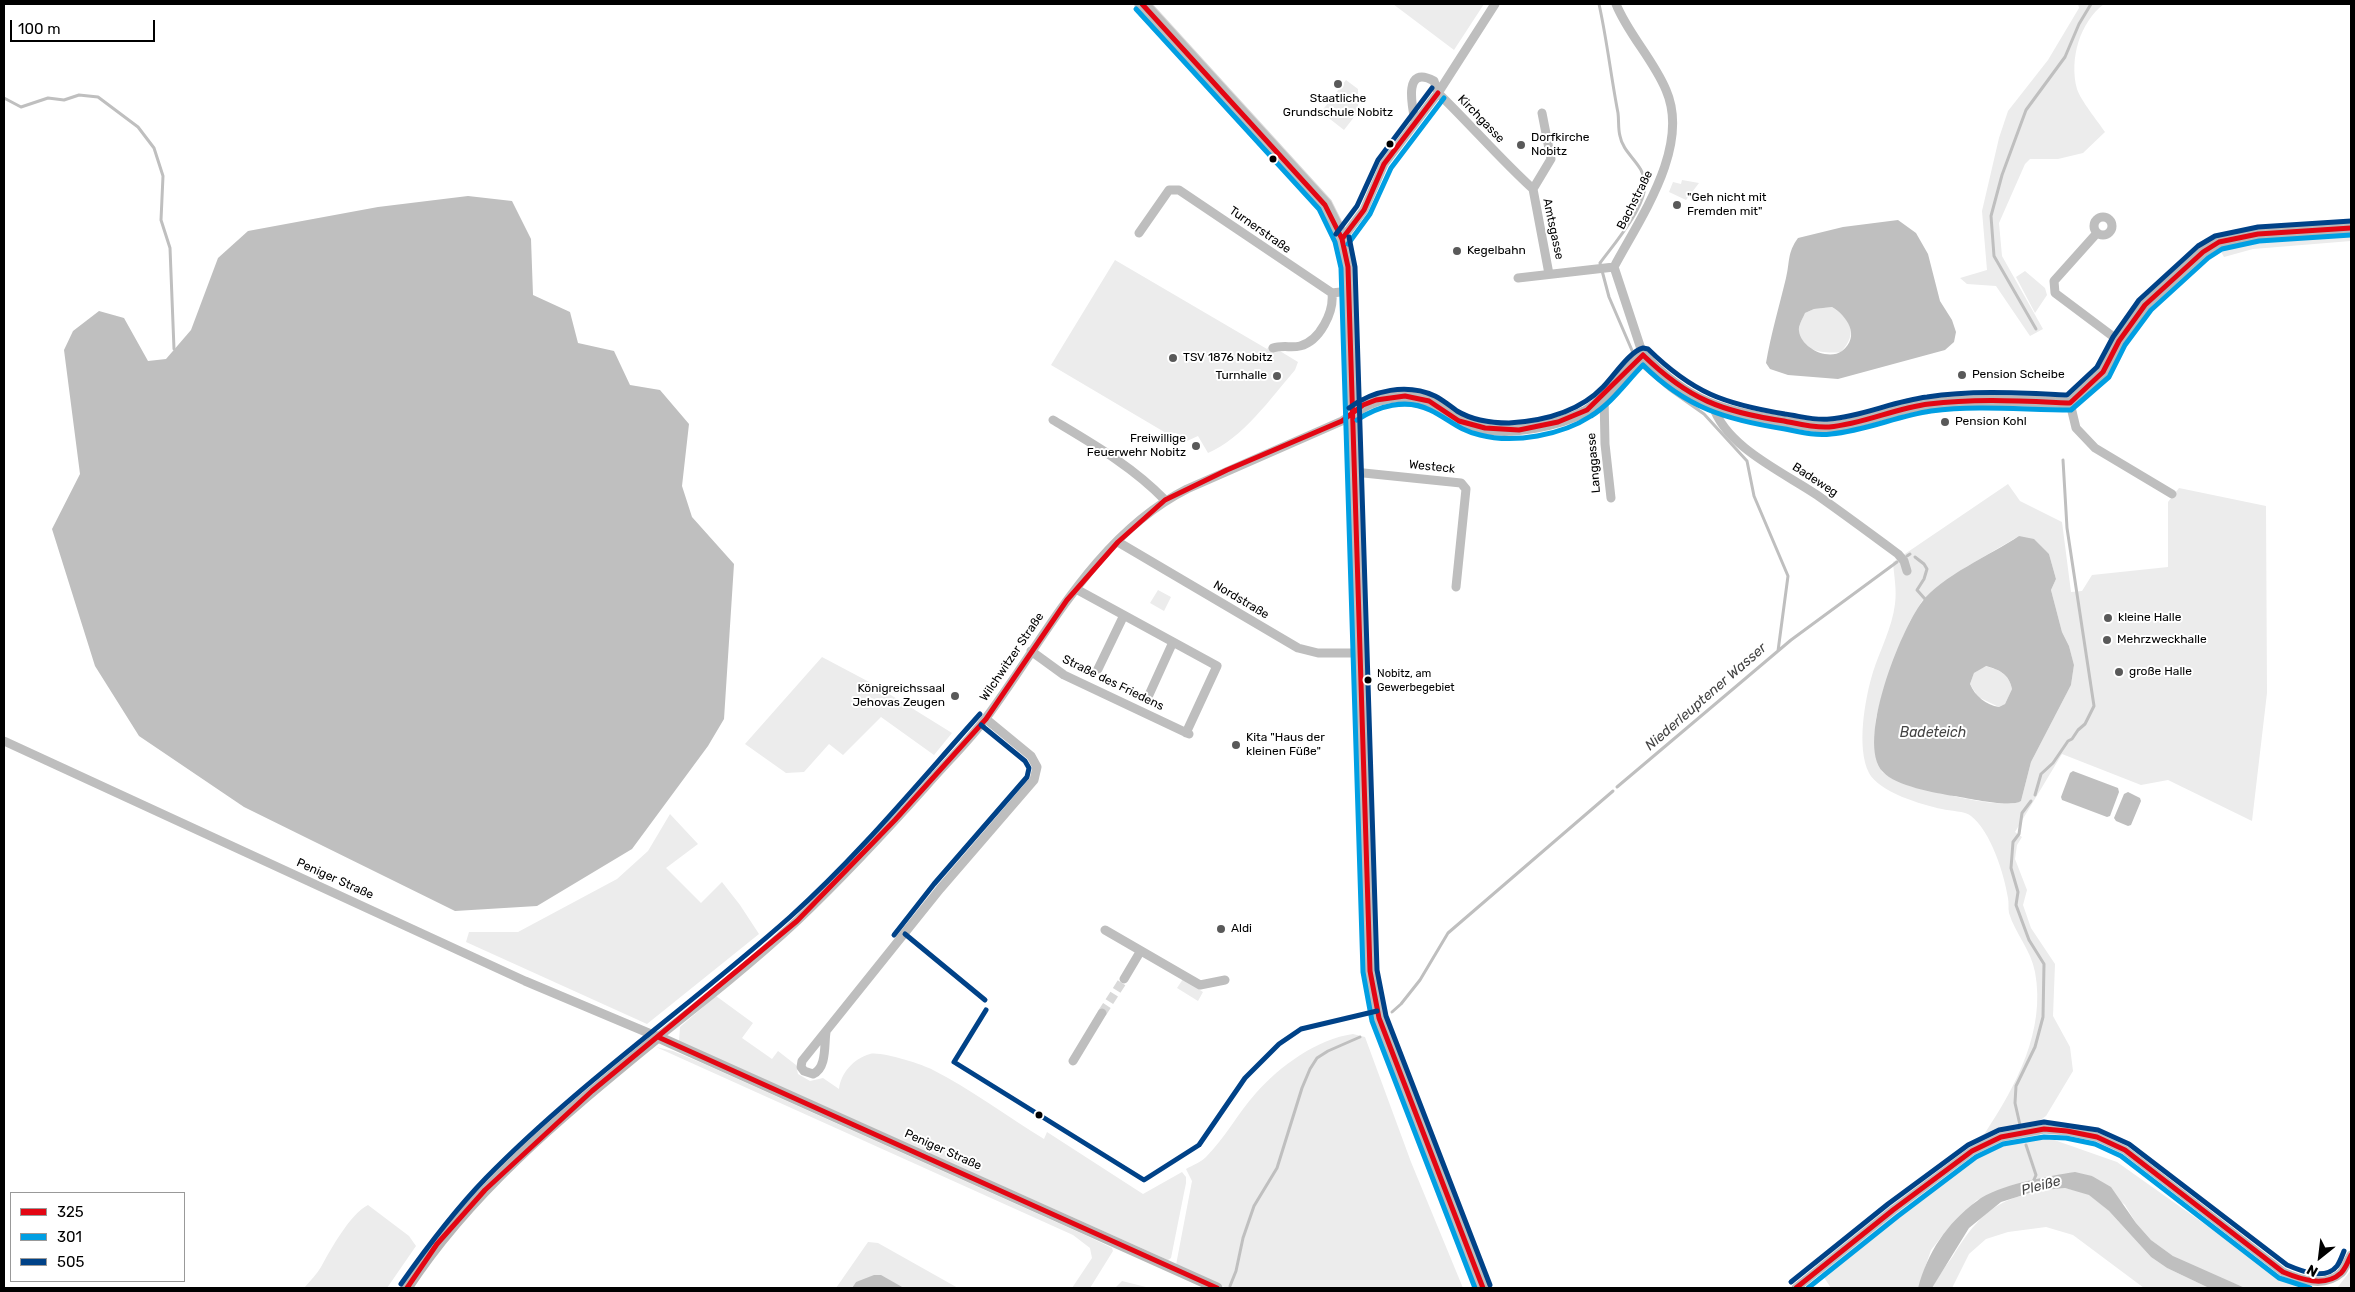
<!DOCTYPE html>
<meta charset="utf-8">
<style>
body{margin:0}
#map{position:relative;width:2355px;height:1292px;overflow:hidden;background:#fff;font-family:Rubik,sans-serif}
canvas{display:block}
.frame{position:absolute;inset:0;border:5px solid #000;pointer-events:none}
.legend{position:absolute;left:10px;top:1192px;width:175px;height:90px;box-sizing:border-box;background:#fff;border:1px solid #999;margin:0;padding:6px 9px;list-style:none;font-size:15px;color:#000}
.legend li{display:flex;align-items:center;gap:10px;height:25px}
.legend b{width:25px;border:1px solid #999}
.north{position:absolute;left:2295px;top:1232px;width:50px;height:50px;-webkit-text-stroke:4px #fff;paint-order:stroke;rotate:209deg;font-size:14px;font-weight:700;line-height:20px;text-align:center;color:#000}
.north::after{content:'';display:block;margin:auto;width:18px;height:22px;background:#000;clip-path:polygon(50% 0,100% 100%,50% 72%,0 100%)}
.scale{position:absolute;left:10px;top:20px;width:145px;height:22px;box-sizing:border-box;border:2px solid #000;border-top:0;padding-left:6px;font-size:15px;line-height:18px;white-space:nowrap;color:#000;-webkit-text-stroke:4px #fff;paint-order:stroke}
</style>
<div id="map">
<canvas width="2355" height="1292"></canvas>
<div class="frame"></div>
<ul class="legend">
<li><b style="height:6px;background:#e30613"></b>325</li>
<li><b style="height:6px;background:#009fe3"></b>301</li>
<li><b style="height:6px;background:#004288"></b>505</li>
</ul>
<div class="north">N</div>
<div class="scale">100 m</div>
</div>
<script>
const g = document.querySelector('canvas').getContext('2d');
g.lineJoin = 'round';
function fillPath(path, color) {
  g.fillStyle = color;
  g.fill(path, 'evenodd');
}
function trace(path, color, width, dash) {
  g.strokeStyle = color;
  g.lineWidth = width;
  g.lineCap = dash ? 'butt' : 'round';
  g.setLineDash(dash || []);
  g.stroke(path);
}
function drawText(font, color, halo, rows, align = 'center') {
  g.font = font + ' Rubik,sans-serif';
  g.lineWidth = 4;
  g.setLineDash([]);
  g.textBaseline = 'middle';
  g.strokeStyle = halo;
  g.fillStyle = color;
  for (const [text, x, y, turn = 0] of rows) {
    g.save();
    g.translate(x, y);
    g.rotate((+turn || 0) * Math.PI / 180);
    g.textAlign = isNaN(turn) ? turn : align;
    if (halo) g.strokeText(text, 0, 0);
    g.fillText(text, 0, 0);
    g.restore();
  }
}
const green = new Path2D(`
 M1393,4H1484L1454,50Z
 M2078,4H2104C2080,22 2069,59 2077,89C2081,101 2097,120 2105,132L2083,153L2058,159H2030L2025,164L1999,223L2002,256L2043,329L2030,336L1996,286L1967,284L1960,278L1987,270L1982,211L1999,138L2008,111L2048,60L2079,8Z
 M1346,80L1358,89V112L1344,130L1321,112Z
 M1682,180L1699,183L1686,200L1669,192L1673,182L1681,184Z
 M2351,232V241L2253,249L2224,257L2219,248L2253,239Z
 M1115,260L1267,349L1270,345L1298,362L1295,370C1271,398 1242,439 1208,453L1198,436L1187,441L1176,433H1166L1051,365Z
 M2025,271L2045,288L2047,295L2035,313L2016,277Z
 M1832,307C1852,320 1858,333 1841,352C1825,354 1795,351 1799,328C1800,323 1803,317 1805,313L1814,309Z
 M2008,484L2020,501L2062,522L2071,592L2082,591L2092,575L2168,567V502L2179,488L2266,506L2267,693L2252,821L2168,780L2141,785L2062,754L2015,832L2022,837L2017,845L2015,859L2027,890L2023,905L2031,928L2055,964L2053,1016L2070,1047L2073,1071L2046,1116L2036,1123L2040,1135L2117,1162L2282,1279L2311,1288H2245L2194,1267L2173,1256L2151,1240L2136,1223L2125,1205L2092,1176L1977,1200L1946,1231L1931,1250L1918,1288H1831L1813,1261L1985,1133C2016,1086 2046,1030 2035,972C2031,950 2015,933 2009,913C2008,908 2009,903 2008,898C2004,873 1991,832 1971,816C1965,811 1950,811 1942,809C1922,805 1879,792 1869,773C1856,748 1865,698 1873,672C1880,650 1892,628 1895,604C1897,590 1894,576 1893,562ZM2019,536L2049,554L2056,579L2051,590L2062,632L2069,646L2074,665L2071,685L2031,762L2021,801C2002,812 1901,785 1882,772L1874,740L1876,718L1884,688L1910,621L1922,601L1947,581L1966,567Z
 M1158,590L1171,597L1164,611L1150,603Z
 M822,657L873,684L952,733L934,755L881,717L843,755L829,744L804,772L786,773L745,744Z
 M1985,666C2000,670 2009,674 2012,689L2005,704L1999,707L1978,697L1970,684L1974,673Z
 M670,814L698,844L666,868L701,903L722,882L740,905L759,934L647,1024L466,942L469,932H518L617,879L648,851Z
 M1183,979L1203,992L1198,1001L1177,988Z
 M716,996L753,1023L742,1038L772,1059L778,1051L796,1065L798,1074L810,1081L823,1078L839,1089C841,1073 853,1059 870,1054C880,1051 922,1064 933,1070C969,1088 1008,1117 1044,1139L1047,1132L1143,1194L1182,1172L1186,1177V1183L1171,1258L1168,1260L679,1041L680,1027Z
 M1353,1034L1365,1037L1411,1162L1463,1288H1227L1176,1265L1192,1181L1186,1169C1193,1165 1201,1162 1206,1157C1225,1138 1238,1113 1256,1093C1280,1066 1317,1039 1353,1034Z
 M656,1047L673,1051L704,1064L1087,1236L1112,1248L1113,1251L1090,1288H1072L1092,1258L1090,1248L1073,1235Z
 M2065,1188L2089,1194L2109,1211L2151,1257L2167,1268L2209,1288H2144L2073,1235L2046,1227L2008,1232L1986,1239L1969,1254L1952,1288H1932C1937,1277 1946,1266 1953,1256C1985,1204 2005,1195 2065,1188Z
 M368,1205L409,1236L416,1246L387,1288H304C310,1281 317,1274 321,1267C331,1249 350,1214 368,1205Z
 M868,1242L878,1243L958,1288H904L881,1276L856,1282L852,1288H836Z
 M2351,1270V1288H2337Z
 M1122,1281L1150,1288H1115Z`);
const water = new Path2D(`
 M468,196L512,201L531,239L533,295L570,312L578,343L614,351L630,385L660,390L689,424L682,486L692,517L734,564L724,719L708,746L632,849L537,906L455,911L244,807L139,736L95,666L52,529L80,474L64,350L73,331L99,311L124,318L148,361L166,359L191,330L218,258L248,231L378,207Z
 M1898,220L1916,233L1928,254L1940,301L1952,320L1956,332L1954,342L1945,350L1838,379L1788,375L1770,369L1766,363C1771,334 1779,307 1786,278C1790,262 1787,253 1798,238L1843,227ZM1832,307C1847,316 1861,336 1842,351C1828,361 1801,348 1799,331C1798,326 1803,318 1805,313L1814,309Z
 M2019,536L2034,539L2049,554L2056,579L2051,590L2062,632L2069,646L2074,665L2071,685L2031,762L2021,801C2010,808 1968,798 1954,796C1935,793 1896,786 1883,772C1855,743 1901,629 1922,602C1940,577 1992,554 2019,536ZM1986,666C2000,670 2009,674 2012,689L2005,704L1999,707C1986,705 1975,696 1970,684L1974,673Z
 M2073,771L2118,788L2119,792L2110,816L2107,817L2062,800L2061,797L2070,773Z
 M2128,792L2140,798L2141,801L2131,825L2128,826L2116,821L2114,818L2124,794Z
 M2075,1172L2092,1176L2111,1187L2136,1223L2151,1240L2173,1256L2245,1288H2209L2167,1268L2151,1257L2109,1211L2089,1195L2065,1188L2036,1191L2001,1202L1969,1228L1932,1288H1918C1928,1252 1946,1224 1977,1201C1997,1185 2049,1176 2075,1172Z
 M874,1275H881L904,1288H852L856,1282Z`);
const stream = new Path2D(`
 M1599,4C1607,40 1611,77 1618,113C1619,121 1618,129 1620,136C1623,154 1644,164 1645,183C1646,207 1614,244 1600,263L1609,297L1637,362L1670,390L1704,414L1747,461L1754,496L1788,576L1778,651
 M4,98L21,107L48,98L64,100L79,95L98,97L138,127L154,148L163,176L161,220L170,248L174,349
 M2036,329L1994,256L1991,216L2002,175L2026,110L2065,57L2079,24L2091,4
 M1907,556L1910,554
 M1915,557L1924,564L1927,569L1924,579L1917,590L1925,599
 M1617,787L1791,640L1897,562
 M2035,795L2041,774L2053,763L2068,741L2072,739L2078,730L2085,724L2094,706L2067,528L2063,460
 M1392,1012L1401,1004L1420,980L1448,933L1613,791
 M2020,1125L2015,1103L2016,1086L2035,1047L2043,1017L2044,964L2029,940L2019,913L2016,905L2018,892L2011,868L2013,842L2019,834L2022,813L2031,801
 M2026,1145L2036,1175L2033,1182
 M1230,1286L1236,1271L1243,1238L1254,1206L1277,1168L1302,1088L1310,1069L1317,1058L1328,1051L1360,1037`);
const streetTunnel = new Path2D(`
 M1102,1013L1124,979`);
const street = new Path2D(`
 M1616,4C1628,34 1653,59 1666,90C1691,147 1640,218 1614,267L1643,355
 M1438,93C1471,125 1500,159 1533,189
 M1415,121C1412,106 1403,64 1434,81L1438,93
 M1533,189L1549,274
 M1533,189L1551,159L1542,113
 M2094 226a9 9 0 1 1 18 0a9 9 0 1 1-18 0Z
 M1139,233L1169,190H1179L1332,293L1349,291
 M2097,233L2054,281L2055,293L2119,341
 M1342,239L1364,210L1384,164L1438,93L1495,4
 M1518,278L1614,267
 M1273,348C1282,345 1292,348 1300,346C1320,341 1334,312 1332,293
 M1604,395L1605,444L1611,498
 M2070,403L2076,428L2095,448L2172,494
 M1713,406C1726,447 1783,472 1817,495C1844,514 1871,534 1898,554L1904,561L1907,571
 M1053,420C1093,444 1132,466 1165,500
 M1354,472L1461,483L1466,489L1456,587
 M1118,542L1298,648L1318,653H1359
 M1076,589L1217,666L1186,733
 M1031,651L1064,675L1189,734
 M1098,669L1124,615
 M1148,697L1173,642
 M4,741L525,981L658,1037C705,1000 753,962 797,921C842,878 886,831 927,785C946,763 968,742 986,718C1045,639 1094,536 1187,489L1342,421L1353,414
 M1105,930L1200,985L1225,980
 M1124,979L1140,952
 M826,1032C824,1045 827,1068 813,1074L804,1071L801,1067L802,1061L940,889L1034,780L1037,767L1031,756L986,719
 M1073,1061L1102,1013
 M1796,1288L1893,1210L1972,1151L2001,1137L2044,1129L2067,1131L2097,1137L2125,1150L2283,1272C2301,1280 2324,1288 2341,1273C2345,1269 2348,1260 2351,1255`);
const secondary = new Path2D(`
 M1353,414C1372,398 1403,392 1428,401C1438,404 1448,414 1457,419C1464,423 1474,425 1482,428C1511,435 1560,425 1586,411C1607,399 1624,371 1643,355C1688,403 1725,413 1788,422C1801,424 1816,428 1829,427C1862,424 1896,408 1929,404C1976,398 2023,401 2070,403L2103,372L2119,341L2145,305L2203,252L2219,242L2258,234L2351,228
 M407,1288C472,1188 567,1112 658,1037L1217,1288`);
const primary = new Path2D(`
 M1142,4L1325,205L1342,239L1348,267L1370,971L1379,1018L1483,1288`);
const bus1 = new Path2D(`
 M1142,4L1325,205L1342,239L1348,267L1370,971L1379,1018L1483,1288
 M1342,239L1364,210L1384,164L1438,93
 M1643,355C1688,399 1722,412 1784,421C1799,424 1814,428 1829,427C1864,424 1895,408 1929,404C1976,398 2023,401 2070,403L2103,372L2119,341L2145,305L2203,252L2219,242L2258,234L2351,228
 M658,1037L1217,1288
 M407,1288L437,1244L485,1190L592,1091L797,921L895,820L986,719L1067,600L1118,542L1165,500L1227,470L1342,421L1363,405L1376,400L1405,396L1429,401L1459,421L1485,428L1519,430L1558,422L1587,410L1643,355
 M1796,1288L1893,1210L1972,1151L2001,1137L2044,1129L2067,1131L2097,1137L2125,1150L2283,1272C2300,1279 2325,1288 2341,1273C2346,1268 2348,1261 2351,1255`);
const bus2 = new Path2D(`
 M1136,9L1319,209L1335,242L1341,268L1363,972L1372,1021L1475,1288
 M1348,244L1370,214L1391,168L1444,98
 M1357,420C1378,406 1406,398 1430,410C1449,419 1458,430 1480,435C1514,444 1562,435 1591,416C1612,403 1626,382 1643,365C1686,408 1727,420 1785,429C1800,432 1815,436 1831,434C1865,431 1897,416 1931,411C1978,405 2024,410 2071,410L2109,377L2125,345L2151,310L2208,258L2222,249L2259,241L2351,235
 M1808,1288L1898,1216L1976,1157L2003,1144L2044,1137L2066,1138L2095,1144L2121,1156L2279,1278L2310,1288`);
const bus3 = new Path2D(`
 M1336,234L1357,206L1378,160L1432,88
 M1349,237L1355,267L1377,970L1386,1016L1490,1285
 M1349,408C1373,390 1407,383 1435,396C1443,400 1450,406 1457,411C1472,420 1492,423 1509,423C1543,421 1579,412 1603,387C1613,377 1630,351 1643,348L1648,349C1693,393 1724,404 1785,414C1800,416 1815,421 1830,419C1863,416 1894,401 1927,397C1973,390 2021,393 2067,395L2097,367L2113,337L2139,300L2198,246L2215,236L2258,227L2351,221
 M905,934L985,1000
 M894,935L934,884L1027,777L1029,768L1025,761L981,725
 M986,1010L954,1062L1144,1180L1199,1145L1245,1078L1279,1044L1301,1029L1377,1011
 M1791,1282L1888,1204L1968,1145L1999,1130L2044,1122L2098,1130L2129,1144L2287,1265C2301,1271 2325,1281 2337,1266C2340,1262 2342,1256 2344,1251
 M401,1284C427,1247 454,1211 486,1178C579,1083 690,1006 790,917C859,855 918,783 980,714`);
const markers = [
 [1338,84,5,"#595959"],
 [1390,144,4.5,"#000"],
 [1521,145,5,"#595959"],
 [1273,159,4.5,"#000"],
 [1677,205,5,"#595959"],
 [1457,251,5,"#595959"],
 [1173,358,5,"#595959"],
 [1962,375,5,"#595959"],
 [1277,376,5,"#595959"],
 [1945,422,5,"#595959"],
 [1196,446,5,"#595959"],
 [2108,618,5,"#595959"],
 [2107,640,5,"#595959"],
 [2119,672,5,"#595959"],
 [1368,680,4.5,"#000"],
 [955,696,5,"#595959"],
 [1236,745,5,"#595959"],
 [1221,929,5,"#595959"],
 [1039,1115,4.5,"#000"]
];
const busNames = [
 ["Nobitz, am",1377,674],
 ["Gewerbegebiet",1377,688]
];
const poiNames = [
 ["Staatliche",1338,99,"center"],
 ["Grundschule Nobitz",1338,113,"center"],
 ["Dorfkirche",1531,138],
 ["Nobitz",1531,152],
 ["\"Geh nicht mit",1687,198],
 ["Fremden mit\"",1687,212],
 ["Kegelbahn",1467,251],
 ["TSV 1876 Nobitz",1183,358],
 ["Pension Scheibe",1972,375],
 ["Turnhalle",1267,376,"right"],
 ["Pension Kohl",1955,422],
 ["Freiwillige",1186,439,"right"],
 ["Feuerwehr Nobitz",1186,453,"right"],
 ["kleine Halle",2118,618],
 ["Mehrzweckhalle",2117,640],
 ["große Halle",2129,672],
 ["Königreichssaal",945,689,"right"],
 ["Jehovas Zeugen",945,703,"right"],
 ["Kita \"Haus der",1246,738],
 ["kleinen Füße\"",1246,752],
 ["Aldi",1231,929]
];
const streetNames = [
 ["Kirchgasse",1481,119,46],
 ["Bachstraße",1635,200,-63],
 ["Amtsgasse",1553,229,78],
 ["Turnerstraße",1260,230,35],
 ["Langgasse",1594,463,-95],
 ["Westeck",1432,467,6],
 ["Badeweg",1815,480,33],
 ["Nordstraße",1241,600,31],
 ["Wilchwitzer Straße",1012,657,-56],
 ["Straße des Friedens",1113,683,26],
 ["Peniger Straße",335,879,24],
 ["Peniger Straße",943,1150,24]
];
const waterNames = [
 ["Niederleuptener Wasser",1706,697,-41],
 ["Badeteich",1933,733],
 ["Pleiße",2041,1186,-15]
];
fillPath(green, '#ececec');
fillPath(water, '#bfbfbf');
trace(stream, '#bfbfbf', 3);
trace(streetTunnel, '#d9d9d9', 9, [9, 4.5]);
trace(primary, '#dbdbdb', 16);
trace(street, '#bebebe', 9);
trace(secondary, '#b8b8b8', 11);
trace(primary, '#bebebe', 14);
trace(bus1, '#e30613', 5);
trace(bus2, '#009fe3', 5);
trace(bus3, '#004288', 5);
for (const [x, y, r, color] of markers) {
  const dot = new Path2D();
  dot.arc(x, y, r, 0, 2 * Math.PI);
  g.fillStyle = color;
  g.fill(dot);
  trace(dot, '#fff', 2);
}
drawText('11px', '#000', '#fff', busNames, 'left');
drawText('12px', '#000', '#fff', poiNames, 'left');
drawText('12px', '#000', '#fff', streetNames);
drawText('italic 14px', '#444', '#fff', waterNames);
</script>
